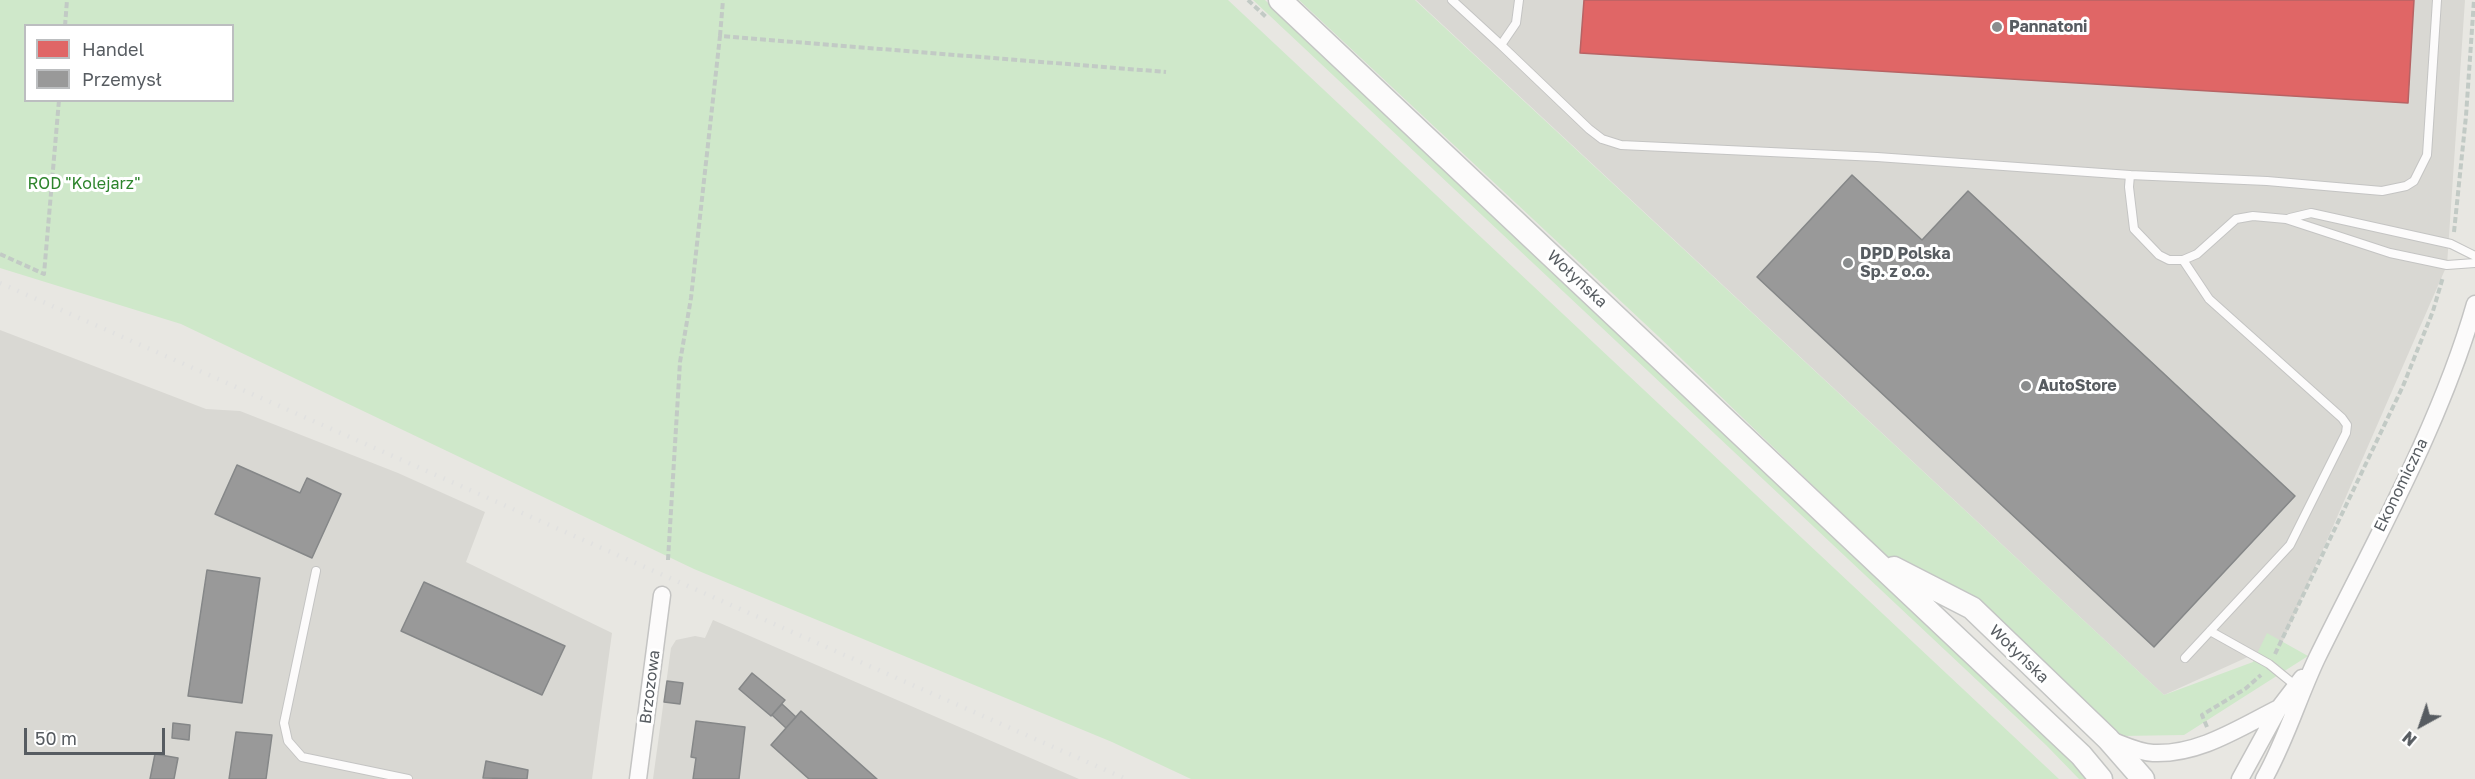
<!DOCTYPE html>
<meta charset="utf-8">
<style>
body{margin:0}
#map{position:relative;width:2475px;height:779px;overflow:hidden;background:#e8e7e2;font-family:"Golos Text",sans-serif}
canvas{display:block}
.legend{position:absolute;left:24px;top:24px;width:210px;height:78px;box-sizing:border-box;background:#fff;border:2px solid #bcbec0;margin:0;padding:8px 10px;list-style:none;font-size:18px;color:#575c61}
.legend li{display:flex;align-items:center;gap:12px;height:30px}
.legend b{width:30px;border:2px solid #bcbec0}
.north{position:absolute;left:2391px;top:695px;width:60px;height:60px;-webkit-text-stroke:4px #fff;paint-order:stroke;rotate:220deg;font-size:16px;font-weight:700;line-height:24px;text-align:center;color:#575c61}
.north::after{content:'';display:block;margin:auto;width:21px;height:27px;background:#575c61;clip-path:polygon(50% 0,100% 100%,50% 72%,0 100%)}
.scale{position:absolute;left:24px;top:728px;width:141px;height:27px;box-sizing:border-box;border:3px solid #575c61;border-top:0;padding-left:8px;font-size:18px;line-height:21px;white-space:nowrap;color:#575c61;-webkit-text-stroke:4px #fff;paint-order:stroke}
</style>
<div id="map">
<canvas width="2475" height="779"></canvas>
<ul class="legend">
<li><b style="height:16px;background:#e06666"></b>Handel</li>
<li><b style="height:16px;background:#999"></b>Przemysł</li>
</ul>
<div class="north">N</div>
<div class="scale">50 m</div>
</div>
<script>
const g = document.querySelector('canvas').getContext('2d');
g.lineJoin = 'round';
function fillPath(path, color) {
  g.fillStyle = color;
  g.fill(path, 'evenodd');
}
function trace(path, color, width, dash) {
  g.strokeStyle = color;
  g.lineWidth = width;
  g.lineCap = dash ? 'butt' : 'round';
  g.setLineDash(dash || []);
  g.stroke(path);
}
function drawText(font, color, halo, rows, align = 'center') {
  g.font = font + ' "Golos Text",sans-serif';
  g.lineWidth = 6;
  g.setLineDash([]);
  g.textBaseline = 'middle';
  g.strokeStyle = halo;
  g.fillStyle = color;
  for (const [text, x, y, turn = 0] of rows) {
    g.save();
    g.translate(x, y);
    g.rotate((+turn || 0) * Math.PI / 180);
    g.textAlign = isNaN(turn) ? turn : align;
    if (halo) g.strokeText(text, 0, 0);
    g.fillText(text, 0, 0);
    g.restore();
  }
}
const industrial = new Path2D(`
 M1416,0H2465L2447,265L2283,641L2164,695Z
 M0,330L206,409L240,411L398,473L485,512L466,562L612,633L592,779H0Z
 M713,620L1079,779H653L671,648L676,640L695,636L705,638Z`);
const green = new Path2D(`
 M0,0H1228L2059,779H1191L1112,742L694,569L181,324L0,268ZM26,26H232V100H26Z
 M1253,0H1265L1643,354L2090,779H2079L2046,745Z
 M1299,0H1415L2164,695L2253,662L2267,633L2308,656L2184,735L2121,736L1983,608L1887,557L1658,336Z`);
const shops = new Path2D(`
 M1584,0H2414L2408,103L1580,53Z`);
const industry = new Path2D(`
 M1852,175L1922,240L1968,191L2295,496L2154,647L1757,277Z
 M237,465L300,493L307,478L341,494L312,558L215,514Z
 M207,570L260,578L242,703L188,696Z
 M424,582L565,646L542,695L401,631Z
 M752,673L785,700L771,716L739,689Z
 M667,681L683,683L680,704L664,702Z
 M782,704L796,717L786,728L772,715Z
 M801,711L877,779H809L771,745Z
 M696,721L745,727L739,779H693L696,758L691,757Z
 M173,723L190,725L189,740L172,738Z
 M236,732L272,735L266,779H229Z
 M155,754L178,758L174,779H150Z
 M486,761L528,770L527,779L483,778Z`);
const path = new Path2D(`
 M1248,0L1266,17
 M65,26L67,0
 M720,36L723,0
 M2454,232L2466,116L2474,0
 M0,254L44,274L59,100
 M668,560L680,362L691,298L720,36L1166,72
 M2275,654L2403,386L2433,311L2443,277
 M2207,727L2202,715L2245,689L2261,675`);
const lane = new Path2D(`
 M1452,0L1501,45
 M1519,0L1516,23L1501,45L1589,129L1602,139L1621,145L1877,157L2130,175
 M2437,0L2427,155L2414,181L2406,186L2382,191L2267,181L2130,175L2129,187L2134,229L2159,255L2169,260H2183L2197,254L2236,219L2253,216L2286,219L2390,253L2447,265L2475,263
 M2290,218L2311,213L2451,244L2475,256
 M2183,260L2209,299L2342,418L2347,425L2346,433L2290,545L2185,658
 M316,571L284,723L288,741L302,757L408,779
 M2210,631L2269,664L2296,686`);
const street = new Path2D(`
 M2108,739C2122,744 2137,752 2153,753C2199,755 2239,728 2279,708
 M638,779L662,595
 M2240,779L2279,708L2302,678
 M2264,779C2286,740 2298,698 2317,658C2373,544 2440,426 2475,304`);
const secondary = new Path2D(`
 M1280,0L2081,755L2101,779
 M1894,568L1972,608L2108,739L2143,779`);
const rail = new Path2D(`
 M0,283L1126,779`);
const markers = [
 [1997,27,6,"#8a8d8e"],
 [1848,263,6,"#8a8d8e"],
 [2026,386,6,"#8a8d8e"]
];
const poiNames = [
 ["Pannatoni",2009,27],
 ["DPD Polska",1860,254],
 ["Sp. z o.o.",1860,272],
 ["AutoStore",2038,386]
];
const parkNames = [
 ["ROD \"Kolejarz\"",84,184]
];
const streetNames = [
 ["Wołyńska",1577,279,43],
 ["Ekonomiczna",2401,485,-64],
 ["Wołyńska",2019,654,44],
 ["Brzozowa",650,687,-83]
];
fillPath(industrial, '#d9d8d3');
fillPath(green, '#cfe8ca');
fillPath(shops, '#e06666');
trace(shops, '#b76364', 1.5);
fillPath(industry, '#999');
trace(industry, '#858788', 1.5);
trace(lane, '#c4c4c3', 10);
trace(street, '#c4c4c3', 19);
trace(secondary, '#c4c5c4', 25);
trace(path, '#c2cac5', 4, [6, 3]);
trace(lane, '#fcfbfb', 8);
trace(street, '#fcfbfb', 16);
trace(secondary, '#fcfbfb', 22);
trace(rail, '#e1e1e0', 4.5, [1.5, 8]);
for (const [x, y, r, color] of markers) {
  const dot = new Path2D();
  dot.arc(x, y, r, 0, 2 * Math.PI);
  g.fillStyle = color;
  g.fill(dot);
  trace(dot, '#fff', 2);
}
drawText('bold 16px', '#575c61', '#fff', poiNames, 'left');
drawText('16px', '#2d842c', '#fff', parkNames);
drawText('16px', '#575c61', '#fff', streetNames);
</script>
